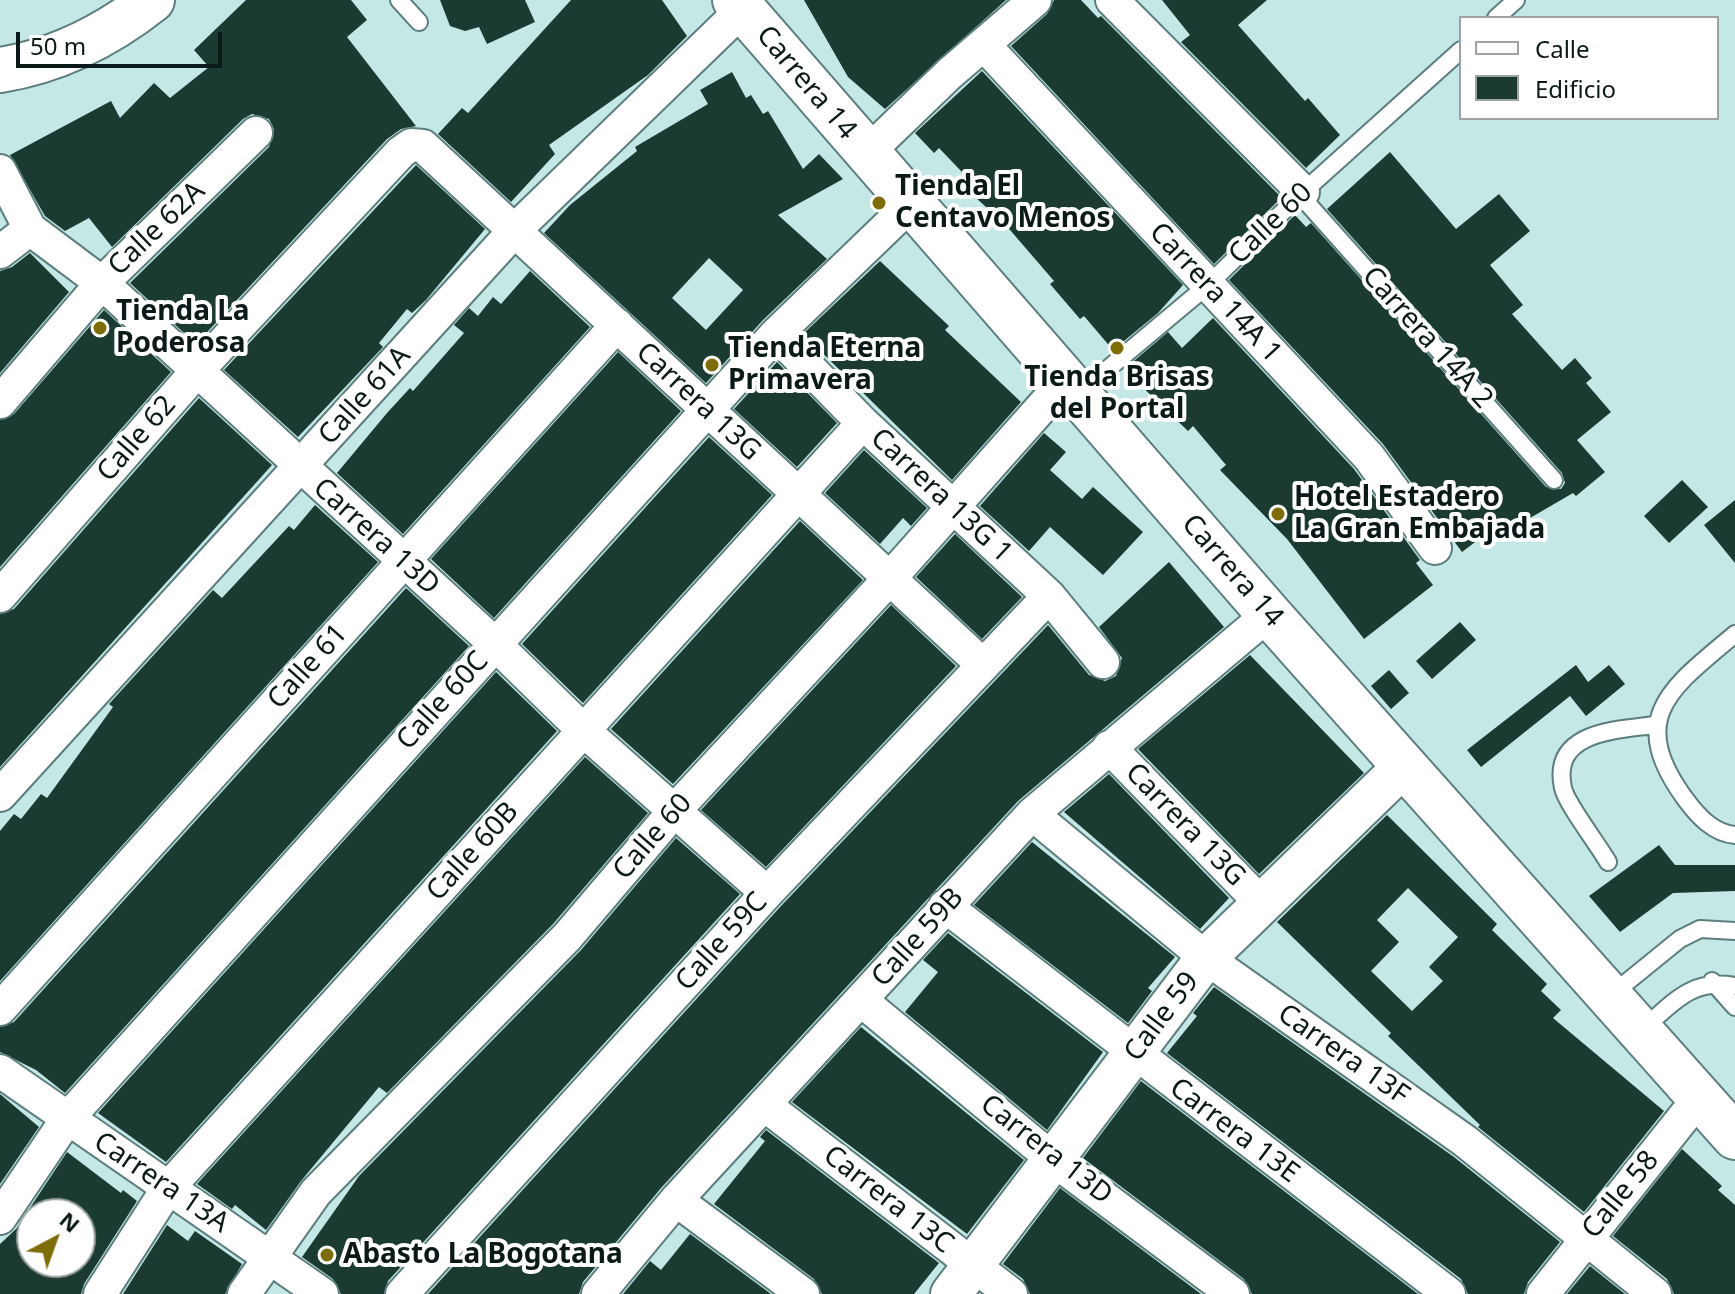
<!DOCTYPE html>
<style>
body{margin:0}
#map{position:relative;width:1735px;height:1294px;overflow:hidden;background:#c3e8e6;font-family:"Noto Sans",sans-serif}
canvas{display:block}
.legend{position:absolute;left:1459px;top:16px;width:260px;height:104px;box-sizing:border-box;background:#fff;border:2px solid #9da3a3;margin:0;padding:10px 14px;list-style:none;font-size:24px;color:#0b1919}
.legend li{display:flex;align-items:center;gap:16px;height:40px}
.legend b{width:40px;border:2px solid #9da3a3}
.north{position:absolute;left:16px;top:1198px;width:80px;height:80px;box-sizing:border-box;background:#fff;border:2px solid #9da3a3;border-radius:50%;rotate:41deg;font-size:22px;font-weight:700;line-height:32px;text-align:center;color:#0b1919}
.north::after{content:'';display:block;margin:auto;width:28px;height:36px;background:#7e6c07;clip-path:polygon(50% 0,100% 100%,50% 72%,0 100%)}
.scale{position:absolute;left:16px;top:32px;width:206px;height:36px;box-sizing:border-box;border:4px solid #0b1919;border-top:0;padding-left:10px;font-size:24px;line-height:28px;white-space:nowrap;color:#0b1919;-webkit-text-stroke:6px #fff;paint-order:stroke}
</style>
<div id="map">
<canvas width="1735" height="1294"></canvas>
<ul class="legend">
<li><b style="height:10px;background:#fff"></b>Calle</li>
<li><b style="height:22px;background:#1b3a32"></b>Edificio</li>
</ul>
<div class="north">N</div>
<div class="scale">50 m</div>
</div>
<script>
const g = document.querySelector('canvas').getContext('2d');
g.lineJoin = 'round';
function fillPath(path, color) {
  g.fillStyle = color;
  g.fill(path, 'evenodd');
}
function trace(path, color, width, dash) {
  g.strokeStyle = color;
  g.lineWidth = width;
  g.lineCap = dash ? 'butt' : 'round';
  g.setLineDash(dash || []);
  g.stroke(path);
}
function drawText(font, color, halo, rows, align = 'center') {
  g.font = font + ' "Noto Sans",sans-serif';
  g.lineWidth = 8;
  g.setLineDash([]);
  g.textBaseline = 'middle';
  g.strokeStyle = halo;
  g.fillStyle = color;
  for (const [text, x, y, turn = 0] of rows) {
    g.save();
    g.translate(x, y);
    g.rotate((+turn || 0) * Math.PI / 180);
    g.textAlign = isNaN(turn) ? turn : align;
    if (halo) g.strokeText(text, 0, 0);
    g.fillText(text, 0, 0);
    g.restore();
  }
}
const building = new Path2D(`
 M246,0H351L367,20L347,37L416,126L401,129L387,139L196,344L130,283L269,147L274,129L269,119L252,114L243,119L112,247L89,218L65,231L45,216L10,155L111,101L120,118L154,83L170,98L209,67L194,50Z
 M440,0H525L535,22L487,44L479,27L465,31L450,26Z
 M571,0H662L687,36L648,75L549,145L555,154L511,202L438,134L462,108L468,113Z
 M804,0H1006L885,109L848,77Z
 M1054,0H1081L1098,18L1101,16L1279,195L1280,199L1214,264L1011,46L1047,14Z
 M1162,0H1267L1238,25L1305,101L1308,98L1340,135L1306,168L1181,42L1190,35Z
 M982,71L1183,285L1158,313L1113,350L1084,316L1080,319L1050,284L1054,281L1004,223L976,198L982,193L939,148L934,153L915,133Z
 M732,72L746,98L751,95L763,114L768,111L803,169L819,154L843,179L778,215L827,259L763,320L706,383L544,233L570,205L637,151L635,147L708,104L700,90ZM709,258L743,290L706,330L672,298Z
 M1390,152L1456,229L1499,194L1530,231L1490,265L1523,305L1512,314L1562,370L1575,358L1592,378L1586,383L1611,412L1577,440L1605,472L1576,496L1573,493L1506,532L1499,524L1462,552L1383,444L1229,280L1295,215L1306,227L1311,223L1546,487L1561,489L1565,483L1562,473L1327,209Z
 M416,165L485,229L426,300L412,313L407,309L379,343L383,347L298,437L224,370Z
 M30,253L69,292L0,373V271L12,267Z
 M880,261L949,326L945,330L1021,402L952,480L803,334Z
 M530,271L590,327L403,534L337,473L387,413L410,388L413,391L464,333L454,325L469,308L478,316L493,297L501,304Z
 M104,310L171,372L0,567V420L14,414Z
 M1213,318L1354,469L1420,560L1416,563L1433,585L1364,639L1287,539L1220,470L1226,465L1193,426L1188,431L1132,377L1135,375L1128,366L1168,332L1182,348Z
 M618,352L681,411L494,618L431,559Z
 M777,362L837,423L797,467L734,409Z
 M199,398L272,465L0,767V614L14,609Z
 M1044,433L1066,452L1050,470L1082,499L1093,487L1143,532L1103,575L1050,527L1029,551L980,506Z
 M709,437L772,495L583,703L522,644Z
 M864,450L927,508L911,526L903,518L880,544L825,493Z
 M1682,480L1708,507L1669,543L1644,516Z
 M1735,500V563L1704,525Z
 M315,505L378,562L0,981V831L14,814L21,819L41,794L47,798L113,707L109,704L213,590L222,598L289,526L294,530Z
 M800,521L863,580L673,784L611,729Z
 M955,534L1022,597L982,639L916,577Z
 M1169,562L1224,627L1018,801L661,1188L583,1282L579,1294H428L781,906L1048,625L1089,675L1105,681L1116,676L1122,658L1099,627Z
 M406,588L469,646L65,1093L36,1070L0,1052V1027L14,1022Z
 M891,605L956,666L766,867L701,810Z
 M1460,622L1476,640L1432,679L1416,661Z
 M1250,655L1364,773L1259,874L1138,749Z
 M1576,665L1588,682L1609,665L1625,684L1586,716L1570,696L1481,767L1467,750Z
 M1389,670L1409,693L1391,709L1371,686Z
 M496,672L557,731L166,1162L98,1113Z
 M585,757L648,813L553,924L387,1093L379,1087L301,1181L266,1230L235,1205L232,1209L197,1184Z
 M1109,774L1229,898L1200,929L1064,812Z
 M1387,815L1497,924L1492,930L1547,984L1541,991L1561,1010L1553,1018L1664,1111L1584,1212L1478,1127L1480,1125L1388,1036L1391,1033L1277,922ZM1408,888L1458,937L1429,967L1443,981L1412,1011L1371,971L1399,942L1377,920Z
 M676,838L740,894L388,1281L384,1294H341L333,1279L302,1257L359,1176L581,950Z
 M1032,842L1175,957L1148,988L1152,991L1128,1023L974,905Z
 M1659,845L1675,865H1735V891L1673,893L1620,932L1589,896Z
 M948,933L1103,1052L1047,1130L905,1012L938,972L923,960Z
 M1214,987L1454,1157L1560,1242L1528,1282L1524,1294H1468L1461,1279L1167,1053L1197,1016L1193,1013Z
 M861,1027L1024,1160L967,1234L792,1102Z
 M1141,1081L1418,1294H1252L1244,1279L1083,1158Z
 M0,1094L39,1127L0,1184Z
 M766,1130L939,1263L914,1294H822L814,1279L714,1204L765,1141L760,1137Z
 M1682,1149L1722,1186L1718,1190L1735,1205V1294H1674L1667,1279L1613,1236Z
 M67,1152L121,1193L123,1190L137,1201L84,1284L81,1294H0V1244L16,1229ZM32,1214H80V1262H32Z
 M1060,1188L1201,1294H1030L1023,1279L1003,1264Z
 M167,1225L188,1241L195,1231L242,1264L225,1294H123Z
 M690,1234L771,1294H623L650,1261L661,1270Z
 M1590,1266L1625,1294H1567Z`);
const service = new Path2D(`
 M399,0L419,22
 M1496,18L1516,0
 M1300,195L1554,480
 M1079,393L1208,285L1303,192L1461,50
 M1735,634C1671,688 1625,717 1686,800C1698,816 1713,833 1735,835
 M1608,862C1599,846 1566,803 1563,788C1551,731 1616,730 1655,725
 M1712,981L1735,1007
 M1611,995L1680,939L1700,929L1735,931
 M1642,1030C1673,1003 1691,978 1735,986`);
const minor = new Path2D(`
 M1112,0L1303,192
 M985,46L1369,457L1435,548
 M866,154L949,74L1035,0
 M0,171L30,229L102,283L495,644L583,730L767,893
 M0,252L30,229
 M776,334L863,423L1049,596L1103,662
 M0,402L102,283L256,133
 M0,596L196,372L401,152L411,145L423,146L983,665
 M1109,747L1261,903
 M0,795L516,229L743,9
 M1032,814L1206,958L1465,1141L1655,1294
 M945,906L1449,1294
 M862,1001L1055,1161L1233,1294
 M0,1009L617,325
 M0,1071L322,1294
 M766,1106L1011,1294
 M676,1200L803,1294
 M0,1218L67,1119L776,334L911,204
 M100,1294L168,1188L863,423
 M244,1294L316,1192L567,937L676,809L891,577L1065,381
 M402,1294L767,893L1049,596
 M598,1294L676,1200L1032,814L1269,614
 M1543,1294L1699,1098`);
const tertiary = new Path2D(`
 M951,1294L1206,958L1404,766`);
const secondary = new Path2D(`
 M735,0L1269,614L1735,1137`);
const primary = new Path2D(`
 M0,70C56,61 108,35 152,0`);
const markers = [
 [879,203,8,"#7e6c07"],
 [100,328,8,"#7e6c07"],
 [1117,348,8,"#7e6c07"],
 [712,365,8,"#7e6c07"],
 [1278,514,8,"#7e6c07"],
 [327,1255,8,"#7e6c07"]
];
const streetNames = [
 ["Carrera 14",806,83,50],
 ["Calle 60",1271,224,-44],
 ["Calle 62A",157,229,-44],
 ["Carrera 14A 1",1215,293,47],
 ["Carrera 14A 2",1427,338,48],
 ["Calle 61A",365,396,-48],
 ["Carrera 13G",698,402,43],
 ["Calle 62",137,439,-49],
 ["Carrera 13G 1",941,496,43],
 ["Carrera 13D",376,537,42],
 ["Carrera 14",1232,571,49],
 ["Calle 61",308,667,-48],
 ["Calle 60C",443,701,-48],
 ["Carrera 13G",1185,825,46],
 ["Calle 60",653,837,-49],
 ["Calle 60B",473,852,-48],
 ["Calle 59B",918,938,-48],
 ["Calle 59C",722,942,-48],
 ["Calle 59",1162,1017,-53],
 ["Carrera 13F",1343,1055,35],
 ["Carrera 13E",1234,1131,37],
 ["Carrera 13D",1046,1150,38],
 ["Carrera 13A",161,1183,34],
 ["Calle 58",1621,1195,-51],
 ["Carrera 13C",888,1200,38]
];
const poiNames = [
 ["Tienda El",895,187],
 ["Centavo Menos",895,219],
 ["Tienda La",116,312],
 ["Poderosa",116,344],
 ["Tienda Eterna",728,349],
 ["Primavera",728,381],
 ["Tienda Brisas",1117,378,"center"],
 ["del Portal",1117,410,"center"],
 ["Hotel Estadero",1294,498],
 ["La Gran Embajada",1294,530],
 ["Abasto La Bogotana",343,1255]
];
fillPath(building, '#1b3a32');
trace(service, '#5d7e7d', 20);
trace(minor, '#5d7e7d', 36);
trace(tertiary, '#5d7e7d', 44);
trace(secondary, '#5d7e7d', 48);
trace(primary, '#5d7e7d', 48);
trace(service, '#fff', 16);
trace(minor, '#fff', 32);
trace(tertiary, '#fff', 40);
trace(secondary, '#fff', 44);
trace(primary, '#fff', 44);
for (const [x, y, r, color] of markers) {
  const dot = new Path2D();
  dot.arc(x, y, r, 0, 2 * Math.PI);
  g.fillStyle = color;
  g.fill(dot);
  trace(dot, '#fff', 3);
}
drawText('28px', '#0b1919', '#fff', streetNames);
drawText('bold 28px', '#0b1919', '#fff', poiNames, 'left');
</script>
